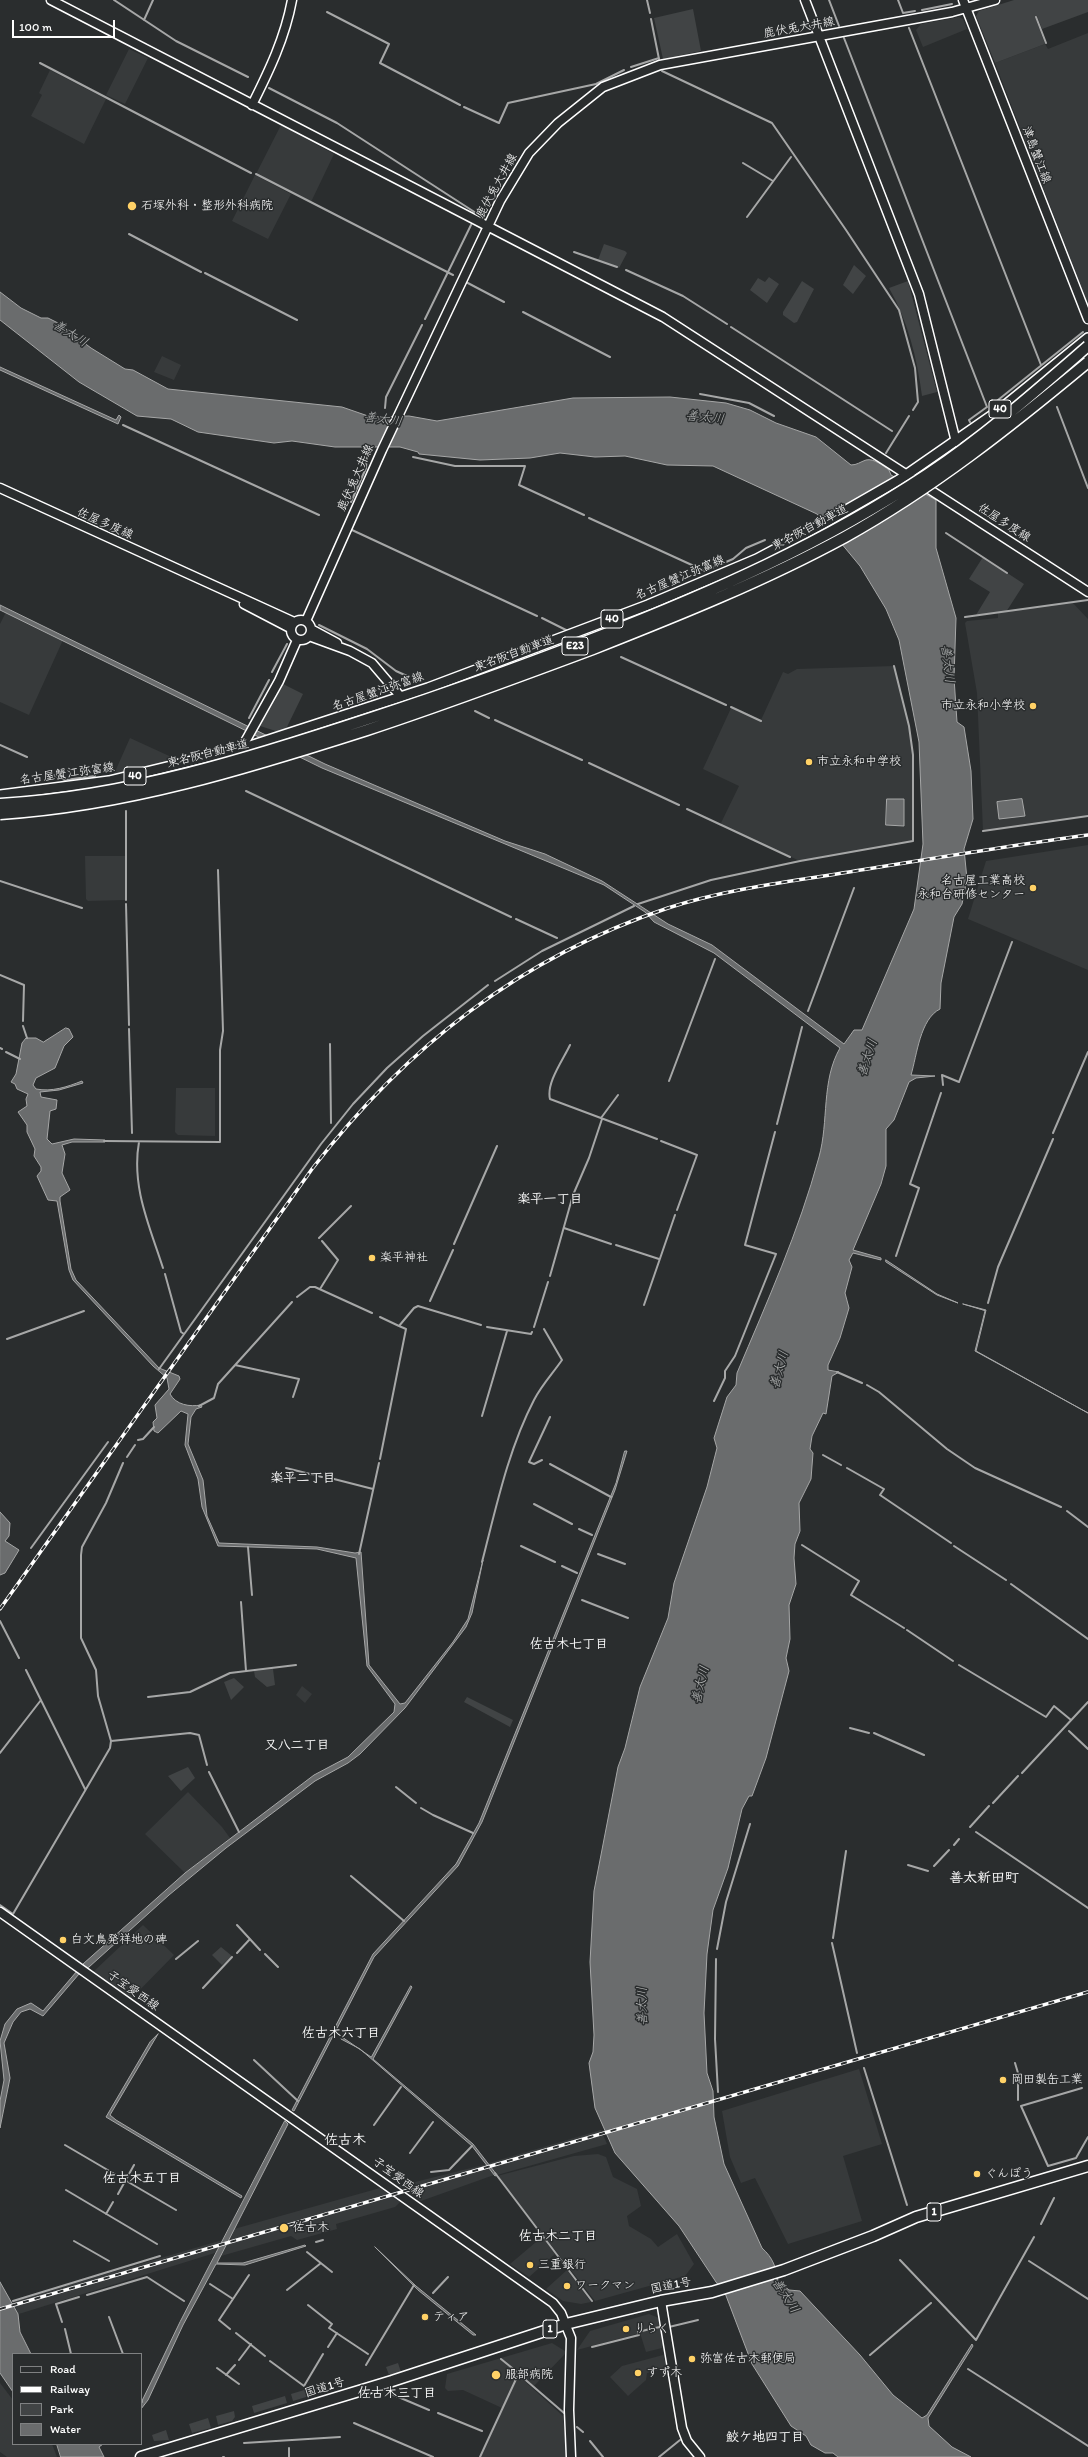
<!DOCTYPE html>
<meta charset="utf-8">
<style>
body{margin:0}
#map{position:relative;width:1088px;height:2457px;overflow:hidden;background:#2a2d2e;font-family:Itim,sans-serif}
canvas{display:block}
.legend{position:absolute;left:12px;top:2353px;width:130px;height:92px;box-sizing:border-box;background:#2a2d2e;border:1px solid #7f8182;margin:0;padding:5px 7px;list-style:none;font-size:12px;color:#fff}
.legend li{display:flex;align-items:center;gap:8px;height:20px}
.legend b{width:20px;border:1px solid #7f8182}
.scale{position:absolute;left:12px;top:20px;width:103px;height:18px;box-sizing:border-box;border:2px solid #fff;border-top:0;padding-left:5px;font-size:12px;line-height:14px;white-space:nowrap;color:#fff;-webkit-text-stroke:3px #2a2d2e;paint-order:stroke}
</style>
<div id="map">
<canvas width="1088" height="2457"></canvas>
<ul class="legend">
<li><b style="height:5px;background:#2a2d2e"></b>Road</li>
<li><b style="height:5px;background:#fff"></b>Railway</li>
<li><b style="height:11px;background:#414445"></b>Park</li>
<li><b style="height:11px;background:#6a6c6d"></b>Water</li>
</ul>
<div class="scale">100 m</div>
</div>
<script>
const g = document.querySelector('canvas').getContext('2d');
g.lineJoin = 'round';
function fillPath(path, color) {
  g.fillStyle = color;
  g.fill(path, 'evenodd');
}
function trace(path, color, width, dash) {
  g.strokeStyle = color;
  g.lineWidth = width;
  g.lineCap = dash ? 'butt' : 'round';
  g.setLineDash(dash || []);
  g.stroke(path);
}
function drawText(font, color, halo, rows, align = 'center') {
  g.font = font + ' Itim,"Klee One",sans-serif';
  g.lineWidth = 3;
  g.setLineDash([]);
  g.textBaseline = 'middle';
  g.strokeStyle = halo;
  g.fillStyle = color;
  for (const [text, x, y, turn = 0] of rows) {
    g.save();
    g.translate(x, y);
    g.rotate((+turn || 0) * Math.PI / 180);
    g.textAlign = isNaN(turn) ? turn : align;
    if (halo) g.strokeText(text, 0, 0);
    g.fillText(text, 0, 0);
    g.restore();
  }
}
const built = new Path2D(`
 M959,17L963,19L967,29L923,47L916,30L921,24Z
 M1088,33V304L995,63L1045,44L1048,49Z
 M129,49L148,58L125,104L106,95Z
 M50,70L106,99L84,144L31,116L42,95L39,93Z
 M281,125L334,154L311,202L256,174Z
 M255,175L291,194L268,239L232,221Z
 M162,356L181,365L174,380L154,372Z
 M1072,602L1088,619V816L983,831L977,693L965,623L967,621L998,618V613Z
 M6,612L63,640L29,715L0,702V624Z
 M894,666L909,726L913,755V841L800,861L720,825L739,786L703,769L732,706L761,720L783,672L788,674L797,669Z
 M130,738L178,760L114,774Z
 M1088,845V970L968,919L986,861Z
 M85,856H125V900L88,901L86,899Z
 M176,1088H215V1136L178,1135L175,1132Z
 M302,1686L312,1694L305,1703L296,1695Z
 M188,1792L222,1827L230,1838L185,1873L145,1834Z
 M143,1925L174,1955L130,2000L92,1973Z
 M859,2069L882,2144L843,2156L862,2221L788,2244L755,2178L741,2183L730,2157L722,2111Z
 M601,2130L607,2144L497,2175L489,2163Z
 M598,2154L606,2157L613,2177L637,2189L641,2206L627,2216L629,2226L651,2239L658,2247L677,2234L694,2264L685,2276L595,2301L497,2176L574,2156Z
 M487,2164L494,2175L421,2201L399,2186Z
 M380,2188L400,2202L395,2207L336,2224L337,2229L297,2240L291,2236L221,2256L234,2229Z
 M542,2237L555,2254L529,2277L510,2264Z
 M219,2241L224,2242L218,2252L22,2313L18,2314L13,2301Z
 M567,2270L591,2302L581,2304L563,2301L546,2289Z
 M649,2314L659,2318L664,2345L662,2348L646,2352L640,2333L577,2350L590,2331Z
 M552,2343L565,2351V2354L534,2386L520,2377L563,2416L567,2457H480L517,2378L502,2408L463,2390L448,2391L445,2388L447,2374Z
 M663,2355L667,2368L647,2373L646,2380L628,2396L610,2377L622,2366Z
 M0,2383L13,2400V2444H52L57,2457H7L0,2452Z`);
const green = new Path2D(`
 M1014,0H1088V12L1042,29L1037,16L1035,17L1045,44L995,63L976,16L979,11Z
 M693,9L701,51L663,59L654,18Z
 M604,244L625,251L627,253L619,268L598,260Z
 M854,265L866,276L853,294L843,285Z
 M769,277L779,284L767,303L750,290L758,278L765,282Z
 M802,281L814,289L797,322L794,323L783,315V312Z
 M908,281L937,392L922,396C917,358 908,321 889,288Z
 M983,557L1024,584L1006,612L976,615L990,592L969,579Z
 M283,684L303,694L286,729L279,732L260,726L280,685Z
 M273,1669L275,1685L267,1687L255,1677L254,1671Z
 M234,1678L244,1687L231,1700L224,1682Z
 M467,1697L513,1720L510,1727L464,1702Z
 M188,1767L195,1778L181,1791L168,1776Z
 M221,1947L232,1956L222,1965L212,1955Z
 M398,2363L401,2372L389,2375L386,2367Z
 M314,2387L316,2394L293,2401L291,2394Z
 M285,2396L287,2403L254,2413L252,2406Z
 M234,2411L235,2417L232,2421L218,2425L216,2416Z
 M208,2418L211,2428L192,2433L189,2424Z
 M166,2430L169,2440L154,2441L152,2435Z`);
const water = new Path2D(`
 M0,292L21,308L41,318H48L58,323L91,348L125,369L133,370L168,389L342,407L371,417L409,416L437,421L573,398L670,397L726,403L750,410L776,423L816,437L851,465C857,465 860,462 866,460C874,458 883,466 889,470L891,475L936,500V548L956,618L954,678L957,722L964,727L971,771L973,819L964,849L967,879L962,904L954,917L941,983L940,1009C920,1019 917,1055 911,1075L935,1076L916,1078L909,1082L894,1120L886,1129V1166L881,1184L853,1250L881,1258V1260L853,1253L849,1260L852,1267L845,1293L849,1308L840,1338L828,1365V1370L839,1372L832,1376L826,1414L823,1413L812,1436L810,1449L813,1453L811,1479L799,1503L800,1531L795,1544L794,1558L796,1584L789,1605L790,1639L786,1658L789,1671L766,1758L752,1796H749L742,1809L728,1868L713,1910L707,1954L704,2013L707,2073L713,2091L714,2117L724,2164L762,2248C773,2258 776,2267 778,2281L789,2290L800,2291L860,2355L893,2395L922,2418L927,2415L972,2344L973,2346L928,2418L929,2426L952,2447L971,2457H838L833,2453H825L811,2445L806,2436L791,2426L752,2364L725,2293L716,2282L679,2226L615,2153L595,2108L589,2063L593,2052L594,2035L590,1962L594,1891L618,1767L625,1748L640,1687L668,1618L674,1583L707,1487L717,1448L714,1438L727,1397L736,1385L737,1373C767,1302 799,1231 819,1157C829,1121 821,1081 840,1048L714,953L654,922L645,912L604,885L322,768L0,610V605L325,764L505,841L545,854L602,881L668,924L712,945L844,1044L854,1030H862L914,909L923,844L919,742L899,640L886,609L860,566L817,514L713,466L667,465L625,456L595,457L560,453L530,458L480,460L419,454L418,452L400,447H335L292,441L274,443L198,432L171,419L137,416L79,382L0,320Z
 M0,367L116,420L119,415L121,417L118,424L0,370Z
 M887,799H904V826L886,825Z
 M1022,799L1025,816L999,819L997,802Z
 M66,1028L69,1029L73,1037L64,1046L55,1068L36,1078L33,1085L36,1089C52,1092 67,1087 82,1081L83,1083L59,1090L40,1092L41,1097L57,1100L56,1109L50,1111L47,1139L52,1144L74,1139L105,1140V1142H72L62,1145L65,1154L62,1173L70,1190L60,1197V1201L71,1269L76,1280L159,1368L179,1376L180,1379L170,1394C176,1405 190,1407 201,1405L202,1407L196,1409L191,1417L188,1444L203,1480L207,1516L219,1543L317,1547L355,1553L361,1552L369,1665L400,1704L405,1703L453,1642L468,1619L483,1560L472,1613L466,1627L405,1708L360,1754L348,1763L315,1781L226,1848L169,1895L89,1967L79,1974L43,2016L30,2009L21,2012L13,2022L4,2043L10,2078L0,2128V2101L4,2080L0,2041L5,2024L17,2009L31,2003L43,2011L83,1964L185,1873L314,1775L348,1757L394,1712L395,1704L367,1666L356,1558L317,1549L218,1546L202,1507L198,1479L185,1445L188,1414L181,1411L158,1433L154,1431L153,1422L157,1418L155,1405L169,1389L167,1378L153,1366L73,1280L69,1270L57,1201L48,1200L37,1176L41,1171V1167L34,1156L35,1149L27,1132V1125L18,1112L27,1106L26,1099L28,1094L17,1089L15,1084L11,1082L16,1074L22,1043L26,1038H36L43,1042Z
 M886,1260L937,1294L958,1303L937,1295L886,1262Z
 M963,1304L986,1310L976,1351L1088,1413L975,1351L985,1311Z
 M625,1451H627L615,1490L482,1822L458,1866L374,1957L294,2111L292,2110L373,1954L456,1864L479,1823L616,1483Z
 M0,1512L10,1523L9,1536L5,1541L19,1550L5,1573L0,1575Z
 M411,1986L412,1987L373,2059L473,2144L497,2175L495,2176L472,2146L360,2049L341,2039L342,2037L371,2057Z
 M158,2034L110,2115L116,2120L242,2196L241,2198L106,2117L150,2042Z
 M285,2121L288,2124L217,2263H243L305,2245L306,2246L245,2265L216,2264L183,2325L148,2400L141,2409V2403L180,2322Z
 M375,2247L416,2286L476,2335H473L418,2290Z
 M0,2282L18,2314L20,2332L31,2354H13V2392L0,2373Z
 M57,2444H103L99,2447L104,2457H61Z`);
const stream = new Path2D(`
 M114,0L176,41L248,77
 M647,0L650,13
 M829,0L839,26
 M898,0L903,13L915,11
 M922,10L952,4
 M327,12L389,44L380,63L460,105
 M1036,17L1046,43
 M651,19L659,59
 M144,20L153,0
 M909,28L1041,365
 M844,38L987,407
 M40,63L251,173
 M631,67L659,58
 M662,71L772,123L846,230L899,310L915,368L918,402L913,410
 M269,88L337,123L476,213
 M464,107L499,123L508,103L596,84L624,70
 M743,163L773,181
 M256,174L453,275
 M747,217L791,157
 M129,234L201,272
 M574,252L617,267
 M626,270L683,296L727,324
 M205,273L297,320
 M464,281L504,302
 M523,312L610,357
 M425,319L471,225
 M731,327L892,431
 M700,394L749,403L774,416
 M993,404L1083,332
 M1057,407L1088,488
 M385,408L386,397L422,325
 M970,422L969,420L987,407
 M123,425L319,515
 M886,453L909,416
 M413,457L455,466H525L519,485L584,515
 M351,502L366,468L367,453
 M589,518L705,571L733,559L746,548L765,540
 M352,530L537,616
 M946,533L1007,573
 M965,617L1088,600
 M542,618L566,630
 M319,625L367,649L396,671L407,676
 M621,657L726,705
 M272,672L287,644
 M731,707L761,721
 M475,711L489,718
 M249,718L269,680
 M495,720L582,760
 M0,745L27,757
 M589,763L679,805
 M53,775L65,780L95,776
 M246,791L511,917
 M687,809L790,857
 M126,811V900
 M983,831L1088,816
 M0,881L82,908
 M126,904L129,1025
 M638,904L711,880L800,861L913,841V755L909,726L894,666
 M516,919L557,938
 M0,975L24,985L23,1021
 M495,981L542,951L634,906
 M808,1011L854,888
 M23,1026L27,1038
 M129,1029L132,1133
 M330,1044L331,1123
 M570,1045C563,1060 546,1083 550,1099L657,1139
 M0,1048L2,1049
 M6,1052L20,1059
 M669,1081L715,959
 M943,1085L942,1075L959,1082L1012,942
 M601,1118L618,1095
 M777,1124L802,1027
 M1053,1133L1088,1052
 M104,1141L220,1142V1050L223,1031L218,870
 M661,1141L697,1155L677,1210
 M139,1142C131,1187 150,1227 163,1268
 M564,1228L611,1244
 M319,1238L351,1206
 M454,1244L497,1146
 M616,1245L659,1259
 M896,1256L919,1188L910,1184L941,1093
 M165,1274L181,1332L184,1334
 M550,1276L573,1195L589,1158L602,1119
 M320,1289L338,1260L322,1241
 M297,1297L310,1287H315L372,1313
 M430,1301L453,1250
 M988,1303L998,1267L1053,1139
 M644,1305L675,1215
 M380,1317L399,1326L414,1308L418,1306L481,1325
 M487,1327L531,1334L532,1332
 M534,1327L548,1282
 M7,1339L84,1311
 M235,1365L299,1379L293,1397
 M159,1369L321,1144L353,1104L387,1068L423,1036L488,985
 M837,1372L862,1383
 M867,1385L879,1392L947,1449L975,1468L1061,1507
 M714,1401L725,1378V1371L735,1356L776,1254L745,1245L775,1132
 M199,1406L214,1398L218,1384L292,1302
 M482,1416L507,1331
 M138,1440L143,1439L154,1427
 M823,1455L841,1465
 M127,1457L135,1445
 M380,1459L406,1329L399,1326
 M542,1460L534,1464L529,1462L550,1417
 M550,1464L611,1497
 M286,1468L322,1477
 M847,1468L884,1489L880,1495L951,1543
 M330,1478L373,1489
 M534,1504L572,1524
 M1067,1511L1088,1527
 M579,1529L592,1535
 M802,1545L859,1581L851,1595L904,1628
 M521,1546L555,1562
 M954,1546L1006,1580
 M248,1547L252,1595
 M31,1548L108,1442
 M359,1554L379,1463
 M598,1554L625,1564
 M482,1562C496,1508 508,1450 534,1400C541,1386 553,1373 562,1360L544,1329
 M562,1566L577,1573
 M1011,1584L1088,1639
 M582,1600L628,1618
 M241,1602L246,1671
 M0,1621L19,1658
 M907,1630L953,1661
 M959,1665L1046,1717L1054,1706L1071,1720
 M26,1670L85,1789
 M148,1697L190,1692L230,1673L296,1665
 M850,1728L869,1733
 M1069,1731L1088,1749
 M874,1733L924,1755
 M111,1741L190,1733L199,1735L207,1765
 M0,1753L41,1700
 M209,1772L239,1832
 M1022,1773L1088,1702
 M396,1787L416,1803
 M993,1803L1018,1776
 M421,1808L433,1815L473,1833
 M970,1827L989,1806
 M976,1832L1088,1908
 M954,1845L959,1839
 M908,1865L928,1871
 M934,1866L949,1850
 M351,1876L404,1921
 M0,1905L13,1914L110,1748L111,1741L98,1696L96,1670L81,1638V1555L82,1547L106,1503L123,1463
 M237,1925L260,1950
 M833,1938L846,1851
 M832,1943L857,2053
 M717,1949L726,1902L750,1824
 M237,1953L250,1939
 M265,1954L278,1967
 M176,1959L198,1941
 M716,1959L715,2039L718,2092
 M203,1988L232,1957
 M254,2060L298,2101
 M1015,2063L1018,2073V2100
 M864,2068L907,2205
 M1082,2088L1021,2106L1048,2166L1076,2158L1088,2137
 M374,2125L401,2087
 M65,2145L176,2210
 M410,2153L433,2122
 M431,2172L449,2170L472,2146
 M495,2173L592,2301
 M66,2190L157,2244
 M118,2194L134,2165
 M106,2214L113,2202
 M1041,2224L1054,2198
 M74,2241L109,2261
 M316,2242L323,2240
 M307,2252L332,2272
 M900,2260L976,2340L1034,2237
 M1029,2261L1088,2299
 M210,2284L233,2299
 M287,2290L321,2263
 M433,2293L448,2277
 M87,2295L147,2277L184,2301
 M13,2301L160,2256
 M308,2305L332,2324L329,2328L368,2354
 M109,2317L123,2354
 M62,2322L56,2304L79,2297
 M669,2327L698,2320
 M655,2328L660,2327
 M65,2329L71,2354
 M230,2329L219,2320L249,2275
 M236,2333L265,2356
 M328,2347L337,2333
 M592,2347L639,2335L638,2332L650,2329
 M870,2355L931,2303
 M501,2359L517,2372
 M239,2360L251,2344
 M270,2361L304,2386L323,2354
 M366,2365L414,2285
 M217,2368L239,2384
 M968,2369L1088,2446
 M226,2375L235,2365
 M521,2376L564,2413
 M389,2393L429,2410
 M141,2398L142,2402
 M438,2413L482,2431
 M354,2423L433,2457
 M577,2427L583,2432
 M590,2441L603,2457
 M244,2443L340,2437
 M289,2448V2457
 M223,2457H224
 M480,2457L517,2377
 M659,2457L680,2440`);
const secondary = new Path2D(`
 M51,0L663,317L1088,592
 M805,0L919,294L956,442
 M963,0L1088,319
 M252,105C269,71 285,38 292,0
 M0,488L294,622
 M244,604L290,628
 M291 630a10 10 0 1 1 20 0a10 10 0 1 1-20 0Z
 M306,621L382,450L500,201L529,153L558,123L603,87L660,65L952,12L995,0
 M311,629L337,643
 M309,636L350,651L372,663L401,697
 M241,749L279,681L297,640
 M0,1912L553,2303L561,2313L571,2338L569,2410L571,2457
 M661,2301L682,2428L687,2441L700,2457`);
const primary = new Path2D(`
 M0,795L109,781L241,749L428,688L648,605L757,559L817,527L899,480L997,412L1088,338`);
const highway = new Path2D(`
 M141,2457L392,2381L566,2324L661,2301L712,2292L784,2270L873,2236L916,2217L1088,2166`);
const rail = new Path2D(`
 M0,1609L312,1169C406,1047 521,957 668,908C726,889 788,882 849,872C929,859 1008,846 1088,835
 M0,2309L1088,1992`);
const highwayBridge = new Path2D(`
 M0,804C128,797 253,757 374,717C448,693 522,666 595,638C711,593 824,543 928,474C985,436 1036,391 1088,346
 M0,814C126,806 248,768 367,730C443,705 518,677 593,649C679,615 764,581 845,537C933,488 1011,426 1088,362`);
const markers = [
 [132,206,5,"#ffd166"],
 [1033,706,4,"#ffd166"],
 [809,762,4,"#ffd166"],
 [1033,888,4,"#ffd166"],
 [372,1258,4,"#ffd166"],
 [63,1940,4,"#ffd166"],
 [1003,2080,4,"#ffd166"],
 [977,2174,4,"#ffd166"],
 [284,2228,5,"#ffd166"],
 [530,2265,4,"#ffd166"],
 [567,2286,4,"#ffd166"],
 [425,2317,4,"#ffd166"],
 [626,2329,4,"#ffd166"],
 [692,2359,4,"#ffd166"],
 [638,2373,4,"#ffd166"],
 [496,2375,5,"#ffd166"]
];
const shields = [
 [1000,409,22],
 [612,619,22],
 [575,646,26],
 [135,776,22],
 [934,2212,14],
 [550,2329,14]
];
const shieldNames = [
 ["40",1000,409],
 ["40",612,619],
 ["E23",575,646],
 ["40",135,776],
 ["1",934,2212],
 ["1",550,2329]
];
const streetNames = [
 ["鹿伏兎大井線",799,28,-10],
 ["津島蟹江線",1036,155,69],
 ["鹿伏兎大井線",497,186,-61],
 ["鹿伏兎大井線",356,478,-66],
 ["佐屋多度線",1004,523,33],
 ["佐屋多度線",105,524,24],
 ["東名阪自動車道",810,528,-28],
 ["名古屋蟹江弥富線",680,578,-23],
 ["東名阪自動車道",514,654,-20],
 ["名古屋蟹江弥富線",378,692,-19],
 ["東名阪自動車道",208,754,-14],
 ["名古屋蟹江弥富線",67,774,-8],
 ["子宝愛西線",133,1991,35],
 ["子宝愛西線",398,2178,36],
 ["国道1号",671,2286,-11],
 ["国道1号",325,2388,-17]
];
const poiNames = [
 ["石塚外科・整形外科病院",141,206],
 ["市立永和小学校",1025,706,"right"],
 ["市立永和中学校",817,762],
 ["名古屋工業高校",1025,881,"right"],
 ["永和台研修センター",1025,895,"right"],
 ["楽平神社",380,1258],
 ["白文鳥発祥地の碑",71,1940],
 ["岡田製缶工業",1011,2080],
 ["ぐんぽう",985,2174],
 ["佐古木",293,2228],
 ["三重銀行",538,2265],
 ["ワークマン",575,2286],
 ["ティア",433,2317],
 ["りらく",634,2329],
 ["弥富佐古木郵便局",700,2359],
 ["すず木",646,2373],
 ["服部病院",505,2375]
];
const waterNames = [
 ["善太川",70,334,32],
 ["善太川",705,418,6],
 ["善太川",383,420,8],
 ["善太川",947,664,83],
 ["善太川",868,1058,-72],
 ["善太川",780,1370,-75],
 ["善太川",701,1685,-76],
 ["善太川",643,2006,-91],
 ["善太川",785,2296,57]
];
const neighbourhoodNames = [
 ["楽平一丁目",550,1200],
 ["楽平二丁目",303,1479],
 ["佐古木七丁目",569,1645],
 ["又八二丁目",297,1746],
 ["佐古木六丁目",341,2034],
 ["佐古木五丁目",142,2179],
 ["佐古木二丁目",558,2237],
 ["佐古木三丁目",397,2394],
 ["鮫ケ地四丁目",765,2438]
];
const quarterNames = [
 ["善太新田町",984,1878],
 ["佐古木",345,2140]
];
fillPath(built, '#373a3b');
fillPath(green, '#414445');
fillPath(water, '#6a6c6d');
trace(water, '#a6a7a7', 1);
trace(stream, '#a6a7a7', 2);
trace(secondary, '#fff', 11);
trace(primary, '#fff', 12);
trace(highway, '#fff', 13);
trace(secondary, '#2a2d2e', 8);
trace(primary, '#2a2d2e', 9);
trace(highway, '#2a2d2e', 10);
trace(rail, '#fff', 3.5);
trace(rail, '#2a2d2e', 2, [6]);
trace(highwayBridge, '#fff', 13, []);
trace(highwayBridge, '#2a2d2e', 10);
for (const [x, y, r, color] of markers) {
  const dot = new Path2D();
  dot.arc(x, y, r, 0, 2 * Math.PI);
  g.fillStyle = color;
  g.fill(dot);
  trace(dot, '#2a2d2e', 1.5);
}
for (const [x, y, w] of shields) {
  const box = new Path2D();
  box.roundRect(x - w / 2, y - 9, w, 18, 3);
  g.fillStyle = '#2a2d2e';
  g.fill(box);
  trace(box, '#fff', 1);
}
drawText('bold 11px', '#fff', null, shieldNames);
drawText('12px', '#fff', '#2a2d2e', streetNames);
drawText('12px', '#fff', '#2a2d2e', poiNames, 'left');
drawText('italic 13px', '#b4b6b6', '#2a2d2e', waterNames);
drawText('bold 13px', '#fff', '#2a2d2e', neighbourhoodNames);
drawText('bold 14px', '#fff', '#2a2d2e', quarterNames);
</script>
